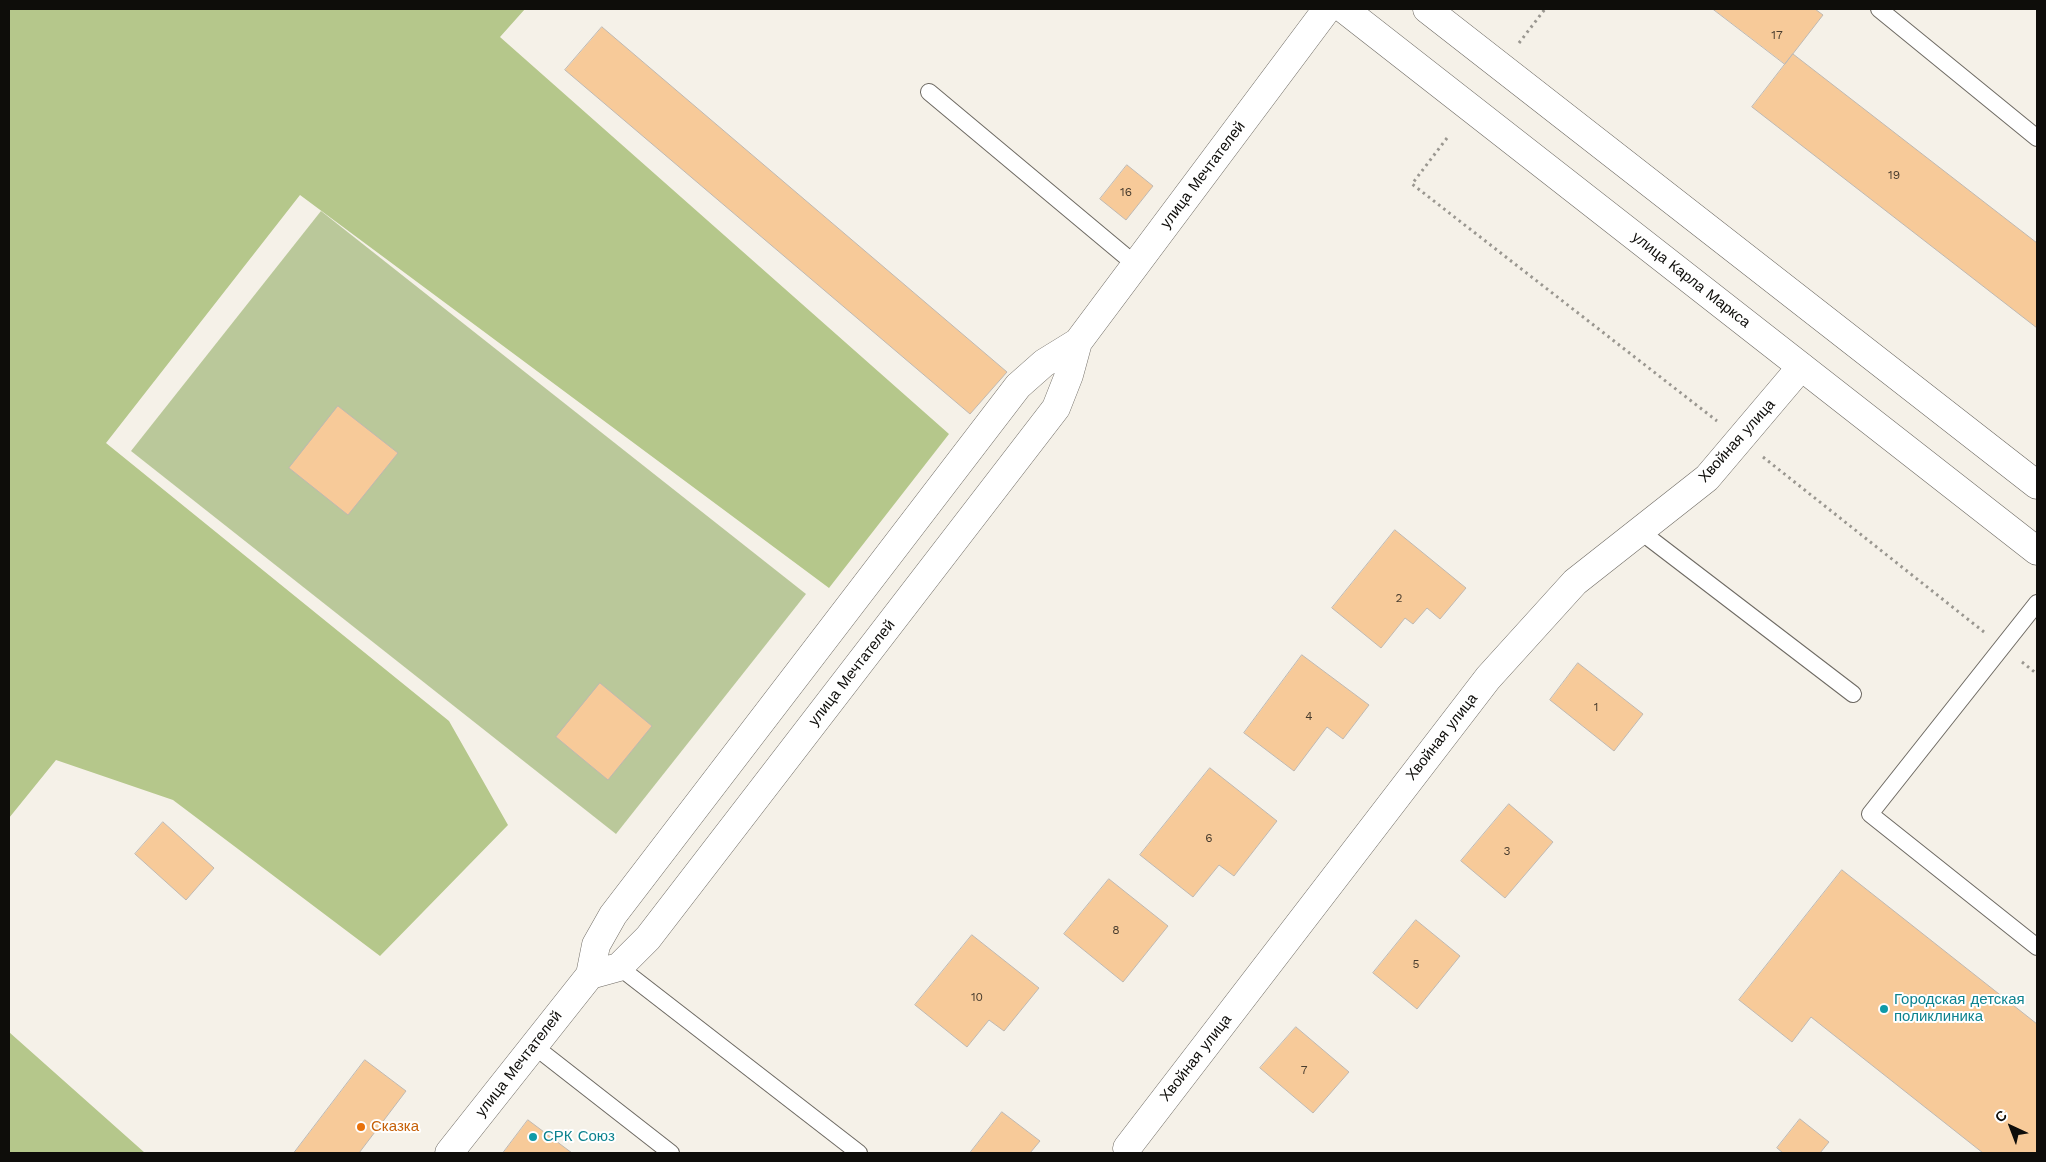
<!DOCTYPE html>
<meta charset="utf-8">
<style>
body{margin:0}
#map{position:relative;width:2046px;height:1162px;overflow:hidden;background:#f5f1e8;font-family:"Work Sans",sans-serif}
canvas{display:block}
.frame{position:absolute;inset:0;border:10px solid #0e0d0a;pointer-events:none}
.north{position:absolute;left:1986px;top:1102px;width:50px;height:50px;-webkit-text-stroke:4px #fff;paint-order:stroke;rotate:317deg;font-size:14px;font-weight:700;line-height:20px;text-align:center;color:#0e0d0a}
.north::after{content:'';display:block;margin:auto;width:18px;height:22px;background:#0e0d0a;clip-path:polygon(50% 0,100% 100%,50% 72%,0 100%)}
</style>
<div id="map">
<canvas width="2046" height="1162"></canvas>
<div class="frame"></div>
<div class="north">С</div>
</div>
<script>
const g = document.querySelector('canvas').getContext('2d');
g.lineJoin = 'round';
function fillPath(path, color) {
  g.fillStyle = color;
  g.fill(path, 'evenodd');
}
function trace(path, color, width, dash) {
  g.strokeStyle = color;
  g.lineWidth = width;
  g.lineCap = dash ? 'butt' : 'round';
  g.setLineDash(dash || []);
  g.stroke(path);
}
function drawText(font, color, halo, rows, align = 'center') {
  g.font = font + ' "Work Sans",sans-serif';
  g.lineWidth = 4;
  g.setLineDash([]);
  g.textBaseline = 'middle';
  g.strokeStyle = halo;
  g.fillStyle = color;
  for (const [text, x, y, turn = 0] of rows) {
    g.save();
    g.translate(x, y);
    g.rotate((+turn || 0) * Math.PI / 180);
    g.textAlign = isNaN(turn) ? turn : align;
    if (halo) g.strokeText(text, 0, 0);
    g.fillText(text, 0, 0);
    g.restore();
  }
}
const green = new Path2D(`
 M321,211L806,594L616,834L131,451Z`);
const forest = new Path2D(`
 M9,9H525L500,37L949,434L829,588L300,195L106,443L449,721L508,825L380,956L173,800L56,760L9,818Z
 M9,1032L145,1153H9Z`);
const building = new Path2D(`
 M1713,9H1815L1823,15L1785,64Z
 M602,27L1007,372L970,414L565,70Z
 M1793,54L2037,243V328L1752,107Z
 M1127,165L1153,186L1126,220L1100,199Z
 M338,406L398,453L348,515L289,468Z
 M1395,530L1466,588L1440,619L1427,608L1413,624L1405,618L1381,648L1332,608Z
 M1302,655L1369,705L1343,739L1327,727L1294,771L1244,733Z
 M1578,663L1643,714L1614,751L1550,700Z
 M600,683L652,726L608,780L556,737Z
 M1210,768L1277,821L1234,876L1219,865L1193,897L1140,855Z
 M1509,804L1553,842L1505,898L1461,861Z
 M163,822L214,868L186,900L135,854Z
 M1842,870L2037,1024V1153H1983L1811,1017L1792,1042L1739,1000Z
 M1109,879L1168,926L1123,982L1064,934Z
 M1416,920L1460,956L1417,1009L1373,973Z
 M972,935L1039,988L1004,1031L989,1020L967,1047L915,1005Z
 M1296,1027L1349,1072L1313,1113L1260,1068Z
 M365,1060L406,1091L359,1153H294Z
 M1002,1112L1040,1141L1030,1153H970Z
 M1800,1119L1829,1142L1820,1153H1783L1777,1148Z
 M528,1120L572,1153H503Z`);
const path = new Path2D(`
 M1519,43L1545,9
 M1447,138L1412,184L1717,421
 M1763,457L1984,632
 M2022,662L2037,674`);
const lane = new Path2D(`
 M1879,9L2037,138
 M929,92L1136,265
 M1640,531L1853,694
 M2037,603L1870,814L2037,947
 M619,967L859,1153
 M534,1046L671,1153`);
const street = new Path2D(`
 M590,975L619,967L648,938L1056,408L1069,375L1078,342
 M1127,1148L1488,678L1575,582L1707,478L1801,367
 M449,1153L590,975L596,945L613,915L1018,386L1044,363L1078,342L1327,9`);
const secondary = new Path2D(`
 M1344,9L2037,551
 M1427,9L2037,485`);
const markers = [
 [1884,1009,5,"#0f9aa8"],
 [361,1127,5,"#e8710a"],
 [533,1137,5,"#0f9aa8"]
];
const numberNames = [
 ["17",1777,35],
 ["19",1894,175],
 ["16",1126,192],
 ["2",1399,598],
 ["1",1596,707],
 ["4",1309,716],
 ["6",1209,838],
 ["3",1507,851],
 ["8",1116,930],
 ["5",1416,964],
 ["10",977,997],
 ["7",1304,1070]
];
const streetNames = [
 ["улица Мечтателей",1203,175,-53],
 ["улица Карла Маркса",1691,280,38],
 ["Хвойная улица",1737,441,-48],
 ["улица Мечтателей",852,673,-52],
 ["Хвойная улица",1442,737,-52],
 ["Хвойная улица",1196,1058,-52],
 ["улица Мечтателей",519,1064,-52]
];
const cultureNames = [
 ["Городская детская",1894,1000],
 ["поликлиника",1894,1017],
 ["СРК Союз",543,1137]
];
const foodNames = [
 ["Сказка",371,1127]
];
fillPath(green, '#bac89a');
fillPath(forest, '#b5c78b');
fillPath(building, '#f7ca99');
trace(building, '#bfb8b1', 1);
trace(lane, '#6e6a63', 18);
trace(street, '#6e6a63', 29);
trace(secondary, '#6e6a63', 29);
trace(path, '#9a9790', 3, [2.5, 4]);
trace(lane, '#fff', 16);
trace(street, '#fff', 28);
trace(secondary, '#fff', 28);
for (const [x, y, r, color] of markers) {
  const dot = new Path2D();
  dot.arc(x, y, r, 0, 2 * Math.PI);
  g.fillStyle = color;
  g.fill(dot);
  trace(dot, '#fff', 2);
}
drawText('12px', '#483c2e', null, numberNames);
drawText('15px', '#0e0d0a', '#fff', streetNames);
drawText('15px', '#0d838f', '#fff', cultureNames, 'left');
drawText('15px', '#c56008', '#fff', foodNames, 'left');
</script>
